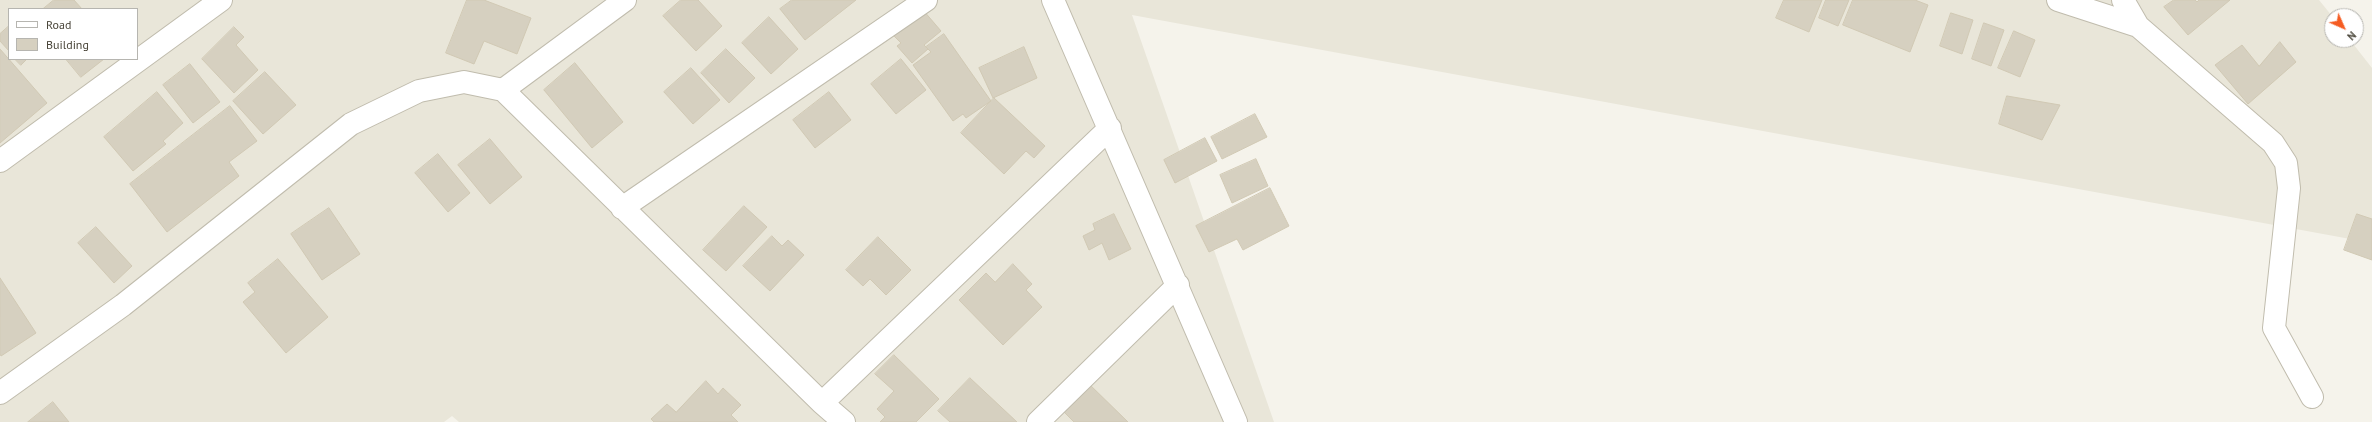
<!DOCTYPE html>
<style>
body{margin:0}
#map{position:relative;width:2372px;height:422px;overflow:hidden;background:#f5f3eb;font-family:"PT Sans",sans-serif}
canvas{display:block}
.legend{position:absolute;left:8px;top:8px;width:130px;height:52px;box-sizing:border-box;background:#fff;border:1px solid #b6b5b0;margin:0;padding:5px 7px;list-style:none;font-size:12px;color:#494539}
.legend li{display:flex;align-items:center;gap:8px;height:20px}
.legend b{width:20px;border:1px solid #b6b5b0}
.north{position:absolute;left:2324px;top:8px;width:40px;height:40px;box-sizing:border-box;background:#fff;border:1px solid #b6b5b0;border-radius:50%;rotate:135deg;font-size:11px;font-weight:700;line-height:16px;text-align:center;color:#494539}
.north::after{content:'';display:block;margin:auto;width:14px;height:18px;background:#f55c22;clip-path:polygon(50% 0,100% 100%,50% 72%,0 100%)}
</style>
<div id="map">
<canvas width="2372" height="422"></canvas>
<ul class="legend">
<li><b style="height:5px;background:#fff"></b>Road</li>
<li><b style="height:11px;background:#d6d0c0"></b>Building</li>
</ul>
<div class="north">N</div>
</div>
<script>
const g = document.querySelector('canvas').getContext('2d');
g.lineJoin = 'round';
function fillPath(path, color) {
  g.fillStyle = color;
  g.fill(path, 'evenodd');
}
function trace(path, color, width, dash) {
  g.strokeStyle = color;
  g.lineWidth = width;
  g.lineCap = dash ? 'butt' : 'round';
  g.setLineDash(dash || []);
  g.stroke(path);
}
const residential = new Path2D(`
 M0,0H2319L2332,16V40H2350L2372,68V243L1132,15L1274,422H459L452,416L444,422H0ZM9,9H137V59H9Z`);
const building = new Path2D(`
 M54,0H74L82,9H43Z
 M467,0H484L531,18L517,54L484,41L474,64L446,53Z
 M681,0H698L722,26L696,51L663,16Z
 M792,0H856L805,40L780,9Z
 M1784,0H1822L1809,32L1776,18Z
 M1826,0H1849L1838,26L1819,18Z
 M1853,0H1915L1928,5L1910,52L1843,25Z
 M2174,0H2195L2197,2L2199,0H2230L2188,35L2164,7Z
 M923,10L941,31L924,45L928,49L912,63L897,46L901,43L894,36Z
 M1951,13L1973,20L1962,54L1940,46Z
 M769,17L798,49L771,74L742,43Z
 M1984,23L2004,30L1991,66L1972,59Z
 M9,26V51L0,41V34Z
 M234,27L244,37L236,45L258,70L234,93L202,59Z
 M2014,31L2035,40L2020,77L1998,68Z
 M944,34L991,101L966,118L963,114L953,121L913,65L931,52L926,47Z
 M2280,42L2296,62L2248,104L2215,65L2242,45L2259,66Z
 M1024,47L1037,78L993,98L979,68Z
 M0,49L47,103L0,143Z
 M726,49L755,78L729,103L701,73Z
 M15,59H27L21,65Z
 M66,59H104L81,77Z
 M901,59L926,90L896,114L871,84Z
 M575,63L623,122L592,148L544,90Z
 M190,64L220,102L193,123L163,85Z
 M691,68L720,100L693,124L664,92Z
 M265,72L296,105L263,134L233,101Z
 M157,92L183,123L163,141L166,144L133,171L104,137Z
 M829,92L851,120L815,148L793,120Z
 M2007,96L2060,105L2042,140L1999,124Z
 M994,98L1045,146L1034,158L1026,151L1004,174L961,133Z
 M230,106L257,141L229,162L239,176L167,232L130,184Z
 M1255,114L1267,137L1222,159L1211,137Z
 M1205,138L1217,161L1175,183L1164,160Z
 M490,139L522,177L490,204L458,165Z
 M438,154L470,193L448,212L415,173Z
 M1256,159L1268,186L1232,203L1220,175Z
 M1270,188L1289,226L1243,250L1237,239L1209,252L1196,226Z
 M744,206L767,227L726,271L703,250Z
 M329,208L360,254L322,280L291,234Z
 M1114,214L1131,249L1109,260L1102,243L1089,250L1083,236L1095,230L1093,224Z
 M2357,214L2372,219V260L2344,250Z
 M96,227L132,266L114,283L78,243Z
 M772,236L782,246L788,240L804,255L770,291L743,266Z
 M878,237L911,270L886,295L870,279L863,286L846,270Z
 M278,259L328,317L286,353L243,302L255,292L248,283Z
 M1013,264L1032,284L1026,290L1042,307L1003,345L959,300L986,273L995,282Z
 M0,278L36,333L1,356L0,354Z
 M894,355L939,399L916,422H880L885,417L877,409L894,391L875,374Z
 M970,378L1017,422H950L938,411Z
 M706,381L718,394L723,388L741,405L731,415L738,422H654L651,419L667,404L676,412Z
 M1088,383L1128,422H1074L1062,410Z
 M53,402L69,422H28Z`);
const street = new Path2D(`
 M1053,0L1236,422
 M2058,0L2138,26
 M2123,0L2138,26L2273,143L2286,163L2289,188L2274,328L2312,397
 M503,90L625,0
 M0,161L221,0
 M622,208L926,0
 M0,393L123,305L351,124L419,91L464,82L503,90L822,403L844,422
 M822,403L1110,128
 M1038,422L1178,285`);
fillPath(residential, '#e9e6d9');
fillPath(building, '#d6d0c0');
trace(building, '#d1c9b4', 1);
trace(street, '#c0bcad', 24);
trace(street, '#fff', 22);
</script>
